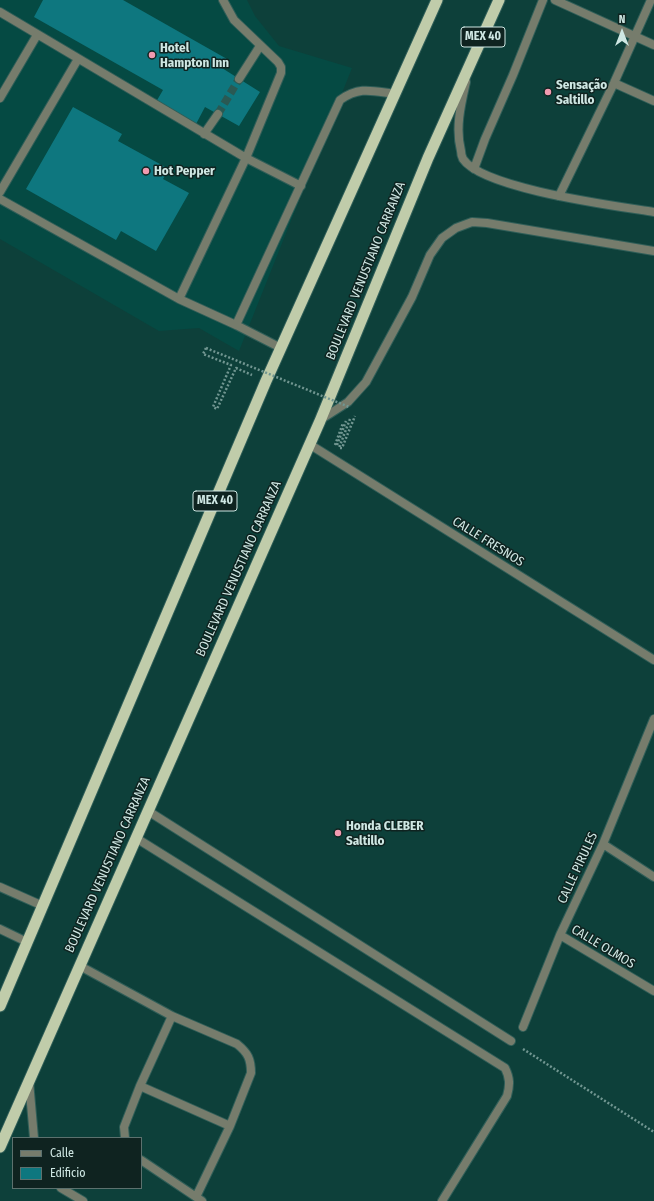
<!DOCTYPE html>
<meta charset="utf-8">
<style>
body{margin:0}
#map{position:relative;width:654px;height:1201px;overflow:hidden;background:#0d403a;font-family:"Fira Sans Condensed",sans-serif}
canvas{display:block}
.legend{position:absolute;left:12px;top:1137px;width:130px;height:52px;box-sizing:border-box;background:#0f2320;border:1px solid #5c716e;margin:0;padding:5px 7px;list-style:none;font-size:12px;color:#cfe7e3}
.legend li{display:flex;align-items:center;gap:8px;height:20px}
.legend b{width:20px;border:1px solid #5c716e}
.north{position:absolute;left:602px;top:12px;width:40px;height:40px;-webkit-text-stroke:3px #0f2320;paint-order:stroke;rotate:0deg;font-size:11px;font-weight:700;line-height:16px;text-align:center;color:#cfe7e3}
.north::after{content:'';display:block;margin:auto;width:14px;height:18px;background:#cfe7e3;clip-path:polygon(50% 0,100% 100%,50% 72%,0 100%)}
</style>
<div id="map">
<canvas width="654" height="1201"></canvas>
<ul class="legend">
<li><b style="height:5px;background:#767c6c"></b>Calle</li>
<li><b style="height:11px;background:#0e777f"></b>Edificio</li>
</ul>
<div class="north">N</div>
</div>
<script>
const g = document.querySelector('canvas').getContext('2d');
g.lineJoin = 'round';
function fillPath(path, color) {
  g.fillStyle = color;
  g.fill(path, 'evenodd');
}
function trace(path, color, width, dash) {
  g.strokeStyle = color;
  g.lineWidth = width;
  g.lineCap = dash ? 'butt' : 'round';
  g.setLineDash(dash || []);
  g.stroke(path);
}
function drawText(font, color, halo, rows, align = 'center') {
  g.font = font + ' "Fira Sans Condensed",sans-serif';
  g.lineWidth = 3;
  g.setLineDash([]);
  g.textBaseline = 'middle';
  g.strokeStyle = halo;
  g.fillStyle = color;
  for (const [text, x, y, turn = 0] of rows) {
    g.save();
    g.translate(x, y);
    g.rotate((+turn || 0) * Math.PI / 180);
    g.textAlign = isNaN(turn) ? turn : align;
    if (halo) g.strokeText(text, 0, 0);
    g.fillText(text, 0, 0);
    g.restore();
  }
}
const built = new Path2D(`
 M0,0H247L255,16L279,46L352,68L239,351L199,328L159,331L0,239Z`);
const building = new Path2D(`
 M43,0H123L227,59L222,68L260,92L239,126L205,107L196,124L156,102L163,90L34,17Z
 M73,107L122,134L118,141L169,169L163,179L189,193L156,251L121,231L116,240L26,189Z`);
const minorTunnel = new Path2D(`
 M218,114L239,79`);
const path = new Path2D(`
 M206,348L203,354L231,365L213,407L217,409L236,368L252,375
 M350,419L339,448H342L355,416
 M335,445L343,423
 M337,445L346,421
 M523,1049L654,1132`);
const service = new Path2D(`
 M555,0L654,45
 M614,83L654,101
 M559,196L614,83L651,0
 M136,838L505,1068C510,1078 510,1085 507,1096L442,1201
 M80,966L172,1016L237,1044C248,1053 251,1059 251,1073L230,1126L196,1197
 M140,1086L230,1126
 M125,1138L124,1127L140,1086L172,1016
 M141,1160L202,1201`);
const pedestrian = new Path2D(`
 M148,811L511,1041`);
const minor = new Path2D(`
 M0,12L246,158L301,186
 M239,79L260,46
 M0,98L37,35
 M204,134L218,114
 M0,192L78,59
 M0,199L179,299L236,325L281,348
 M179,299L246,158L281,73V67L278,62L234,20L223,0
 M236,325L340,100C360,86 372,91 395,94
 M309,444L654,660
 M603,844L654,877
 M0,887L43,906
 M0,929L27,942
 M560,935L654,991
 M523,1027L560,935L603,844L654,719
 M29,1081L34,1138
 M61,1188L83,1201`);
const tertiary = new Path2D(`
 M466,82C461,104 455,128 461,151C461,153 462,157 463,159C483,189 617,206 654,212
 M474,169L485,139L513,75L543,0
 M320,420L348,402L366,382L412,297L430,255L442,238L456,228L472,222L487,223L654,251`);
const trunk = new Path2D(`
 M0,1006L266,381L437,0
 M0,1147L320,421L428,158L499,0`);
const pathBridge = new Path2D(`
 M206,348L349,407`);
const markers = [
 [152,55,4,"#f29ab0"],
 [548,92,4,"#f29ab0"],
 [146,171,4,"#f29ab0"],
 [338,833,4,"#f29ab0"]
];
const shields = [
 [483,37,44],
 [215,501,44]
];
const shieldNames = [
 ["MEX 40",483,37],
 ["MEX 40",215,501]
];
const poiNames = [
 ["Hotel",160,48],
 ["Hampton Inn",160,63],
 ["Sensação",556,85],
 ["Saltillo",556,100],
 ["Hot Pepper",154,171],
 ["Honda CLEBER",346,826],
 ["Saltillo",346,841]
];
const streetNames = [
 ["BOULEVARD VENUSTIANO CARRANZA",366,271,-68],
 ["CALLE FRESNOS",488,542,32],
 ["BOULEVARD VENUSTIANO CARRANZA",239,569,-66],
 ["BOULEVARD VENUSTIANO CARRANZA",108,865,-66],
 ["CALLE PIRULES",578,868,-65],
 ["CALLE OLMOS",603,947,31]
];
fillPath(built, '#054a43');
fillPath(building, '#0e777f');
trace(minorTunnel, '#2a5953', 8, [8, 4]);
trace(service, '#305e58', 10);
trace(pedestrian, '#305e58', 10);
trace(minor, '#305e58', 10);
trace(tertiary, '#305e58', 10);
trace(trunk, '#305e58', 13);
trace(path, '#719691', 2.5, [2, 2]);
trace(service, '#767c6c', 8);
trace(pedestrian, '#767c6c', 8);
trace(minor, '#767c6c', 8);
trace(tertiary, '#767c6c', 8);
trace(trunk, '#c0ccaa', 11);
trace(pathBridge, '#719691', 2.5, [2, 2]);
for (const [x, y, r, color] of markers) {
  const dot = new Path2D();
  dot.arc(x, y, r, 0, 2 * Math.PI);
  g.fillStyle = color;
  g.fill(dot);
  trace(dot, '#0f2320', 1.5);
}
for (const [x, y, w] of shields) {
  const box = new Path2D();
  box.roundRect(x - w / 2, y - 10, w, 20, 3);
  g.fillStyle = '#0f2320';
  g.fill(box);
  trace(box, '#cfe7e3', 1);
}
drawText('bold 12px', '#cfe7e3', null, shieldNames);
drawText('bold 13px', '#cfe7e3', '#0f2320', poiNames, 'left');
drawText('13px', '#cfe7e3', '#0f2320', streetNames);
</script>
